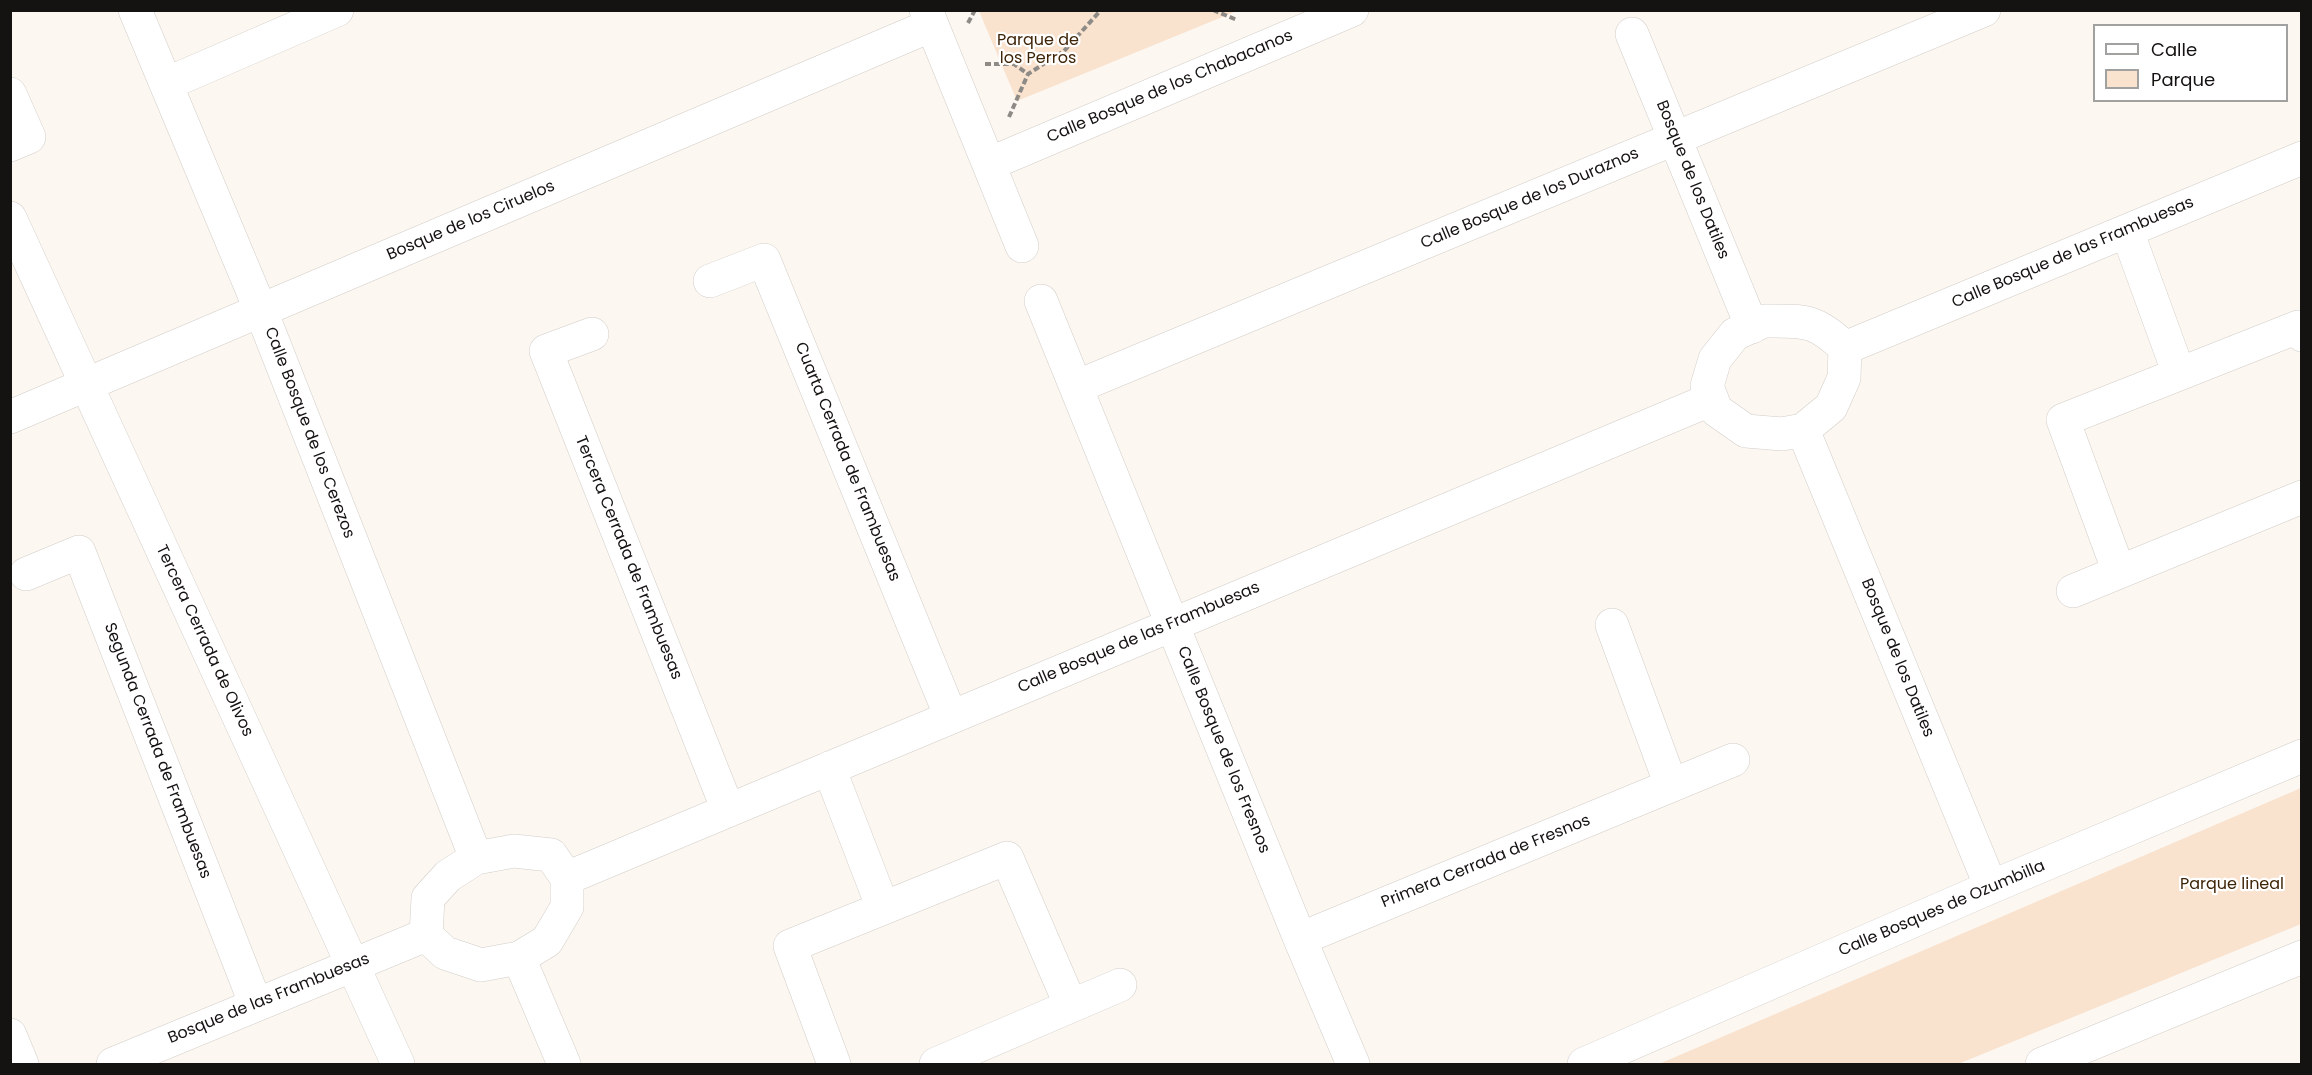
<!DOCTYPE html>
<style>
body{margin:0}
#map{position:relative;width:2312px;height:1075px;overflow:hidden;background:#fcf7f1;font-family:Poppins,sans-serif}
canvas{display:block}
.frame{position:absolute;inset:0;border:12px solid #151311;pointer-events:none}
.legend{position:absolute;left:2093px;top:24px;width:195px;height:78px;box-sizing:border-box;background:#fff;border:2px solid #a1a1a0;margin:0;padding:8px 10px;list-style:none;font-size:18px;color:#151311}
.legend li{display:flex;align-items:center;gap:12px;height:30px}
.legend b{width:30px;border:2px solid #a1a1a0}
</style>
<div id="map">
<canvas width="2312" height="1075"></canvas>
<div class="frame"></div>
<ul class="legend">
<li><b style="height:8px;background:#fff"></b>Calle</li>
<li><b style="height:16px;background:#f9e2ce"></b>Parque</li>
</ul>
</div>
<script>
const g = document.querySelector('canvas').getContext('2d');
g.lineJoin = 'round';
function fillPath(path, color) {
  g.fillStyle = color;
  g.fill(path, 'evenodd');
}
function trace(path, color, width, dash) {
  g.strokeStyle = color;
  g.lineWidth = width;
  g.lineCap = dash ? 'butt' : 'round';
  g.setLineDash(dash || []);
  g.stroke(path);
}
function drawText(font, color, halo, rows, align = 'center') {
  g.font = font + ' Poppins,sans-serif';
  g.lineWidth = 4.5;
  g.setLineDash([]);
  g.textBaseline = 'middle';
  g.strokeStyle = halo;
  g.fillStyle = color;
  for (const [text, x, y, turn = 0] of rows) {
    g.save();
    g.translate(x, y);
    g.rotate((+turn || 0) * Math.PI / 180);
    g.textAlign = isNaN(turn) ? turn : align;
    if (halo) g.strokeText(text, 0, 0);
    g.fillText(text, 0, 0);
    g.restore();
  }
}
const green = new Path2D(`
 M979,11H1237L1017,101Z
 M2301,788V924L1958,1064H1659Z`);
const path = new Path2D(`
 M1213,10L1237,20
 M968,23L975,10
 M985,64H1014L1028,74
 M1009,117L1028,74L1064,51L1101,10`);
const minor = new Path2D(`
 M135,10L261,311L476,858
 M926,10L1022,246
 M1632,34L1752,327
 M166,84L337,10
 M10,94L29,137L10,145
 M989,164L1352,10
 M10,218L398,1064
 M2127,231L2179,374
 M710,281L764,260L951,717
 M1041,301L1300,939L1353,1064
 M1764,321C1805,321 1815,319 1845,348L1844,378L1831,407L1803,430L1782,434L1746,431L1716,410L1707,386L1715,359L1735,334Z
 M592,334L546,351L728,810
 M1845,348L2302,158
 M1076,387L1984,10
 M10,417L932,25
 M1803,430L1991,887
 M2119,572L2063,420L2298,327L2302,335
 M26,574L79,552L256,1005
 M2073,591L2302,497
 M1612,625L1671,785
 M829,768L883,908
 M514,851L551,855L567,878V907L547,941L519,958L481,965L445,953L426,935L428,898L448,876L476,858Z
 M567,878L1712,399
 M1300,939L1733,760
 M519,958L564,1064
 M10,1035L22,1064
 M113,1064L426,935
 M834,1064L790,946L1007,858L1071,1006
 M936,1064L1120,985`);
const secondary = new Path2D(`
 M1584,1064L1991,887L2302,756
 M2042,1064L2302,957`);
const parkNames = [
 ["Parque de",1038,41],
 ["los Perros",1038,59],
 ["Parque lineal",2232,885]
];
const streetNames = [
 ["Calle Bosque de los Chabacanos",1170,87,-23],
 ["Bosque de los Datiles",1692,180,68],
 ["Calle Bosque de los Duraznos",1530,199,-23],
 ["Bosque de los Ciruelos",471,221,-23],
 ["Calle Bosque de las Frambuesas",2073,253,-23],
 ["Calle Bosque de los Cerezos",309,433,69],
 ["Cuarta Cerrada de Frambuesas",847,462,68],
 ["Tercera Cerrada de Frambuesas",628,558,68],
 ["Calle Bosque de las Frambuesas",1139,638,-23],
 ["Tercera Cerrada de Olivos",204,641,65],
 ["Bosque de los Datiles",1897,658,68],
 ["Calle Bosque de los Fresnos",1223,750,68],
 ["Segunda Cerrada de Frambuesas",157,751,69],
 ["Primera Cerrada de Fresnos",1486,862,-22],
 ["Calle Bosques de Ozumbilla",1942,909,-23],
 ["Bosque de las Frambuesas",269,999,-22]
];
fillPath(green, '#f9e2ce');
trace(minor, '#d2cdc8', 34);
trace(secondary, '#d2cdc8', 34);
trace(path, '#8e8a86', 4, [6, 3]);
trace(minor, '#fff', 33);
trace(secondary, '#fff', 33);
drawText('16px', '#3f2508', '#fff', parkNames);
drawText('16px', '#151311', '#fff', streetNames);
</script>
